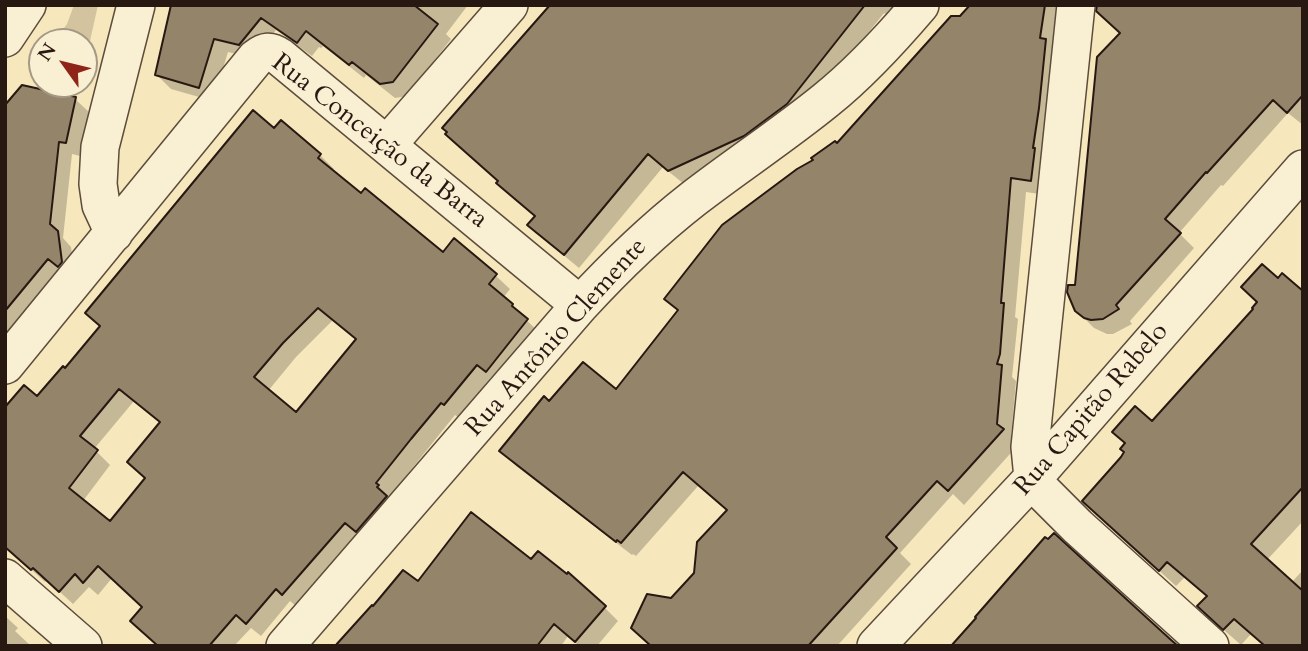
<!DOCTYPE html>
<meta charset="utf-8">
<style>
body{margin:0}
#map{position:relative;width:1308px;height:651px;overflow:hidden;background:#f6e7bc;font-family:Cardo,serif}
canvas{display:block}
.frame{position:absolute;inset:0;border:7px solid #281812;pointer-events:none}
.north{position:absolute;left:28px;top:28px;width:70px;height:70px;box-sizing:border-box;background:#f9efd3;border:2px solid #a59986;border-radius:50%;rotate:304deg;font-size:19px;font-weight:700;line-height:28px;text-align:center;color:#281812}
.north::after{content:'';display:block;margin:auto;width:24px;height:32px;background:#8f2418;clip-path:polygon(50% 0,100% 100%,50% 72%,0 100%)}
</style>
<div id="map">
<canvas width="1308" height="651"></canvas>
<div class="frame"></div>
<div class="north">N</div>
</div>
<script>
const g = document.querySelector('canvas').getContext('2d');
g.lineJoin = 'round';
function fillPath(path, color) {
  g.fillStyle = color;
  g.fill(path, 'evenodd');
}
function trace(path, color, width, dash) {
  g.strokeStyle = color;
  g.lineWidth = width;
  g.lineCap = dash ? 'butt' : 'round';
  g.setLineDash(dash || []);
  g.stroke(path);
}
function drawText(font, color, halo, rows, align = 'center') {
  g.font = font + ' Cardo,serif';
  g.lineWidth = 5;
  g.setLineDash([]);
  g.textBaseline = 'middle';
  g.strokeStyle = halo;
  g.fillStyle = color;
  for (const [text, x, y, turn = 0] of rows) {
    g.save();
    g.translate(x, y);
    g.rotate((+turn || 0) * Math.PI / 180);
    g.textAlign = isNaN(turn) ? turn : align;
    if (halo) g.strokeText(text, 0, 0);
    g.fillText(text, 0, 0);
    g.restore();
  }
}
const green = new Path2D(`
 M74,5H98L84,68V42H54L67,24Z`);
const shadow = new Path2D(`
 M169,5H468L446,34L451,39L407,96L395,98L366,75L364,78L323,46L321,48L319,47L312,56L276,30L254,58L228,52L213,101L171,89L157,75L173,8Z
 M573,5H916L899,25L884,13L801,117L684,184L663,167L579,268L544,239L530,225L536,218L498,183Z
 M972,5H1061L1046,195L1026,192L1015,317L1018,319L1012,377L1016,381L1011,438L1018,445L964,505L953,494L900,553L911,564L837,646H651L671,600L696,573L728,511L699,485L636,556L633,554L632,555L516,466L501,451L550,403L616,392L679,312L666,299L837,145Z
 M1303,5V125L1288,113L1223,186L1221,185L1179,233L1194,248L1130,321L1132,324L1113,334H1107L1094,328L1079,313L1076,286Z
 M75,99L89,112L80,156L72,154L63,238L71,247L75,276L5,341V108Z
 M274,130L320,155L334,169L332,171L443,254L455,241L496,276L510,289L503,298L541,334L500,385L491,377L459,418L455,415L389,497L392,500L297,607L290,601L261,636L251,628L234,646H159L144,607L112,578L98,595L89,587L73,604L47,580L45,582L5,546L37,398L65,371ZM333,320L357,340L296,415L268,391L296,357ZM134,401L161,424L147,479L110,524L83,501L110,465L94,449Z
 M1278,280L1303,294V521L1267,560L1291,583L1303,570V646L1251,634L1241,645L1216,623L1208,597L1185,577L1176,586L1101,518L1152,424L1255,309Z
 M531,562L604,607L618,621L597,646H579L568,636L561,646H500L419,584Z
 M5,616L18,628L15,631L31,646H5Z`);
const building = new Path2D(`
 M171,5H414L438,24L393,82L380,84L352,62L349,65L306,31L297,43L261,18L239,45L214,39L199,88L155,75Z
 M550,5H865L787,104L744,136L668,171L648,154L564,255L527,225L535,216L496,183L498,181L445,134L447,132L442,128Z
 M970,5H1045L1040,38L1046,39L1039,108L1033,148H1035L1031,181L1011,178L1001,303H1004L1000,354L997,364L1002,365L997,424L1004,429L948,491L937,481L886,537L897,548L808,646H651L631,628L647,594L671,598L694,573L697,542L727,510L683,472L621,543L617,540L616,542L499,451L544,396L549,401L583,362L616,389L678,310L664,299L722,225L797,169L813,160L811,158L835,141L837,143L951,16H960Z
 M1097,5H1303V95L1287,113L1273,100L1207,173L1206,172L1165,219L1181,233L1116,305L1119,309L1103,319L1091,320L1084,318L1075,311L1067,292L1068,285H1075L1097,57L1120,33L1096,11Z
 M22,85L76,97L66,143L59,142L50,224L58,231L62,262L58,267L48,259L5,311V105Z
 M253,110L274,128L281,120L321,154L318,158L361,193L365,188L443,252L454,238L497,274L489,284L513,304L512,306L528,319L486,372L477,365L444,405L441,403L411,439L376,483L379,485L377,487L387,496L356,532L345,523L282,595L276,589L246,624L236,615L209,646H158L130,621L142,607L98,566L83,583L75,574L59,592L33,568L31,570L5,547V407L24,385L37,396L63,366L65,368L100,326L85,313ZM318,308L356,339L296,412L254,377L283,343ZM119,389L160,422L127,462L145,478L110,521L69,488L98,450L80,436Z
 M1262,264L1278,278L1282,273L1303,291V487L1251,544L1303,591V646H1265L1234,619L1223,630L1197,606L1207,596L1167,562L1159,571L1082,501L1121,457L1124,452L1120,449L1125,443L1112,432L1135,406L1152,421L1253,309L1252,308L1257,302L1241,287Z
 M471,512L531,559L538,551L567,574L568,572L606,606L575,642L554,624L537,646H335L372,605L373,606L403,570L418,581Z
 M1054,533L1170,639L1178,646H951L976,618L975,617L1045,537L1048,539Z`);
const street = new Path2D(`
 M1076,5L1030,447L1033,478L1040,489L1077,526L1210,646
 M5,38L27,5
 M387,145L509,5
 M114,233L101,205L98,184L100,147L136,5
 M5,365L256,58C265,51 270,50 280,57L580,305
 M5,578L83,646
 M285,646L580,305C615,267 652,231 693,199C737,165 783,135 826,100C861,72 891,39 920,5
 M876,646L1033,478L1303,169`);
const streetNames = [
 ["Rua Conceição da Barra",379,142,38],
 ["Rua Antônio Clemente",557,338,-48],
 ["Rua Capitão Rabelo",1092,410,-49]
];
fillPath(green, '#d3c49f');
fillPath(shadow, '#0003');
fillPath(building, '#93846a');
trace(building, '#281812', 2);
trace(street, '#5c4c3c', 40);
trace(street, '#f9efd3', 37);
drawText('26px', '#281812', '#f9efd3', streetNames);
</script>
